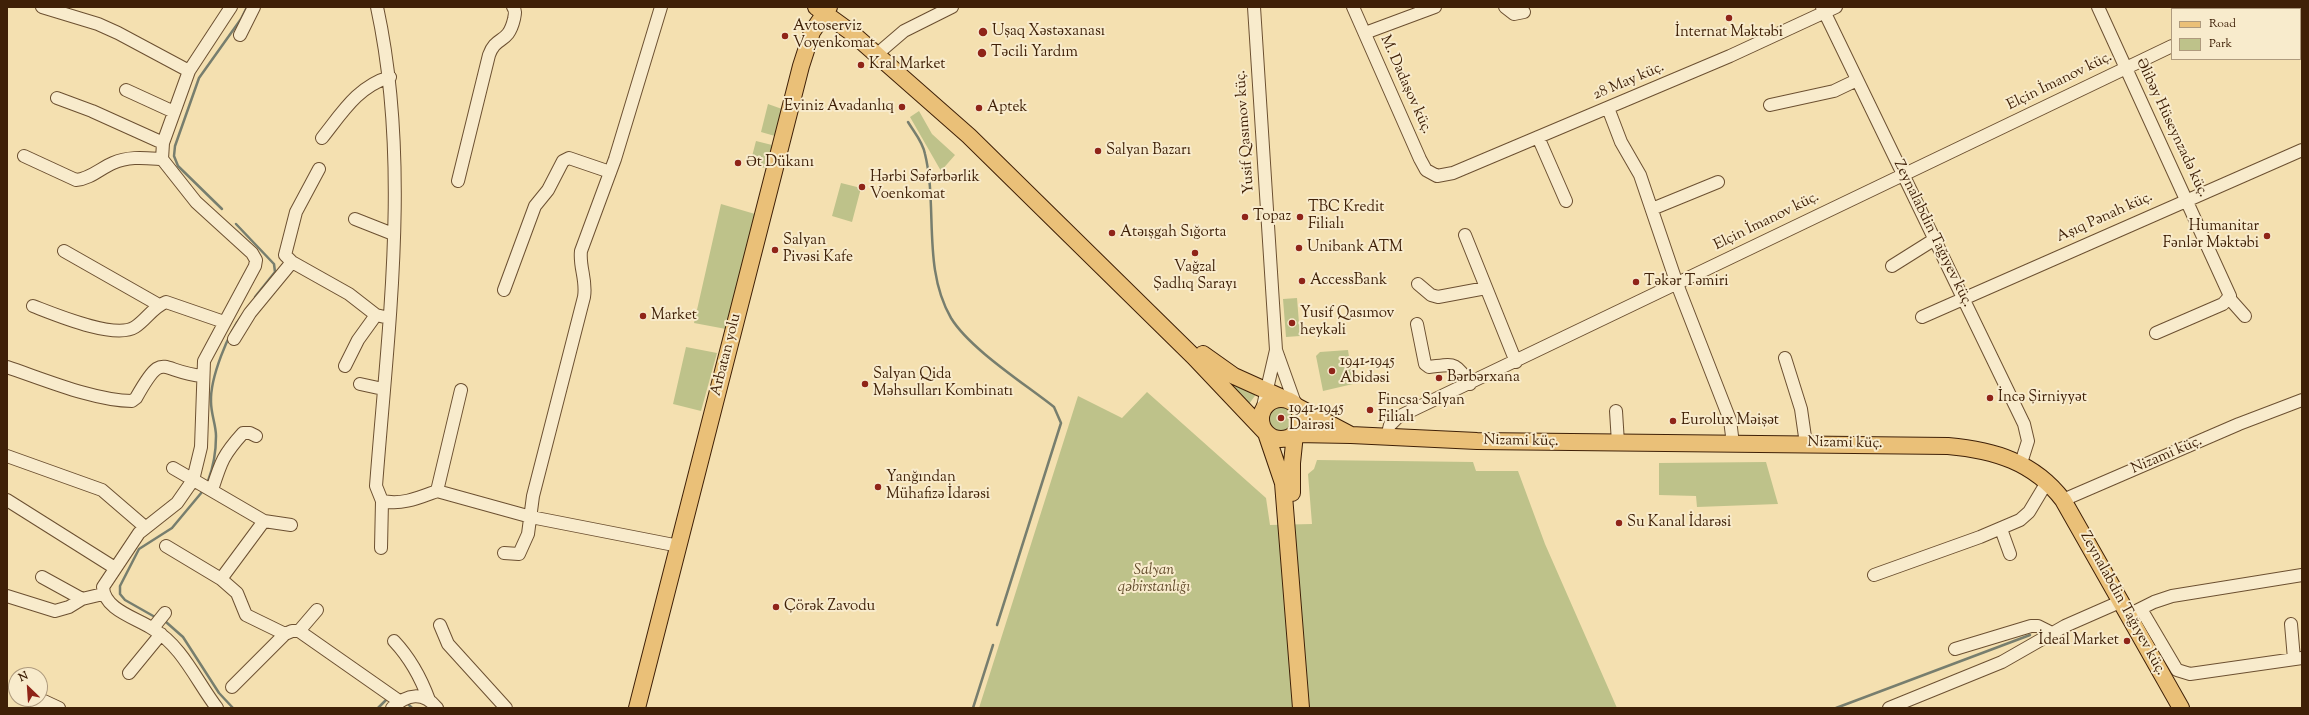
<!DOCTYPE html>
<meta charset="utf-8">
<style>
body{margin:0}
#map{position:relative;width:2309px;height:715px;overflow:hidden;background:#f4e0b0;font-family:"Sorts Mill Goudy",serif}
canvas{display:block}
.frame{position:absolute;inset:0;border:8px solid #3f2007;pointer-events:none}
.legend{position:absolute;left:2171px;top:8px;width:130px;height:52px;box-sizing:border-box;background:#f8ebcc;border:1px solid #ae9a7d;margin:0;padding:5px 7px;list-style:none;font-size:12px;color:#3f2007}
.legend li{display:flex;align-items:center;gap:8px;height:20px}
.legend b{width:20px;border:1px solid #ae9a7d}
.north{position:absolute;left:8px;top:667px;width:40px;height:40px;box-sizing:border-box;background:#f8ebcc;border:1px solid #ae9a7d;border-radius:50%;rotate:335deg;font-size:11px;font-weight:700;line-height:16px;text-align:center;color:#3f2007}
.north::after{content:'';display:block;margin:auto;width:14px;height:18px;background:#8f2418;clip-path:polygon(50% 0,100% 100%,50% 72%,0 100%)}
</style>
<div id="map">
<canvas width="2309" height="715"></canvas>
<div class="frame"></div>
<ul class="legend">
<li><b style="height:5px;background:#eac078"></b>Road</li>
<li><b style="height:11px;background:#bec28a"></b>Park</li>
</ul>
<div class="north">N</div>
</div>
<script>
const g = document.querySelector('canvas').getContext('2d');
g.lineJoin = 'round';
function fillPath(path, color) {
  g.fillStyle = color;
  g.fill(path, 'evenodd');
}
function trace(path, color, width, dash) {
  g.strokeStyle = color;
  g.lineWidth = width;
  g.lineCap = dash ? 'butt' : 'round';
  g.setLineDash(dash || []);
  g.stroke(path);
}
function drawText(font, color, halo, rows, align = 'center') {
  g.font = font + ' "Sorts Mill Goudy",serif';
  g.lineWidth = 4;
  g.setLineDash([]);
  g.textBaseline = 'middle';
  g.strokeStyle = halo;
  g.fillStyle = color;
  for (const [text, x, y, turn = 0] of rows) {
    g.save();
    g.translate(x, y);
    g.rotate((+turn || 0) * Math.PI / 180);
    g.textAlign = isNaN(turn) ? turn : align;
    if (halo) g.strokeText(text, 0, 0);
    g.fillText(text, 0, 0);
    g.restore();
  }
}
const green = new Path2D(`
 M768,104L782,109L775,136L761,132Z
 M919,111L932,134L955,155L941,171L910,117Z
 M756,141L772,145L765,168L750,164Z
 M841,183L861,188L852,222L832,216Z
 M721,204L755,214L726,329L694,323Z
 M1297,298L1300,336L1286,337L1283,299Z
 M686,347L717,353L701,411L673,404Z
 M1348,350L1353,384L1323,391L1316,356L1320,352Z
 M1226,379L1257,393L1249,404Z
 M1147,392L1266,498L1270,525L1312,524L1308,474L1314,469L1317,460L1473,462L1476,471H1518L1545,544L1617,708H979L1078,396L1122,418Z
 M1269 419a12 12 0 1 1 24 0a12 12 0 1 1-24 0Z
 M1766,462L1778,504L1697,507L1696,496L1659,495V463Z`);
const stream = new Path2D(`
 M908,122C914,132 923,142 925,154C938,207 922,268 951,318C970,349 1025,384 1054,407L1061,423L997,625
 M222,209L178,166L174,156L175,146L199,78L241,19L247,7
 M236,224L274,264L275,272L255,297
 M208,481C213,468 216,450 216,436C216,425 211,414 211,402C210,378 228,333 243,314
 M155,617L125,600L120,594V586L139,549L172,528L202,492
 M166,622L183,637L219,693L233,708
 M407,703L412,708
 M378,708L386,700
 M973,708L993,645
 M1836,708L2030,635`);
const minor = new Path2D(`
 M42,7L98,24L118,33L189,71
 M377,7C411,164 388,328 376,486L382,501L381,548
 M1254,7L1276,350
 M1353,7L1420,159L1426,170L1437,176L1453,173L1730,56L1836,7
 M1505,7L1514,14L1524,12
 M1822,7L2024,424L2028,441L2021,463
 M2098,7L2230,296L2223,304L2156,333
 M2249,9L2253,7
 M1365,33L1435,7
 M240,35L254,7
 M883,49L904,31L952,7
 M126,90L174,112
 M57,98L92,111L163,143
 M1770,105L1834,91L1857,80
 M1608,108L1621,142L1640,175L1677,284L1730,420L1733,444
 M1538,137L1566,201
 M322,138C342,113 358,86 390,77
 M24,156L76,180C90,179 101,168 113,163C129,156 145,158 162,159
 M458,181L489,55C496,35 508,45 514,19C515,14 516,11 513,7
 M1652,209L1718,182
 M355,219L393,234
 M1465,235L1516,362
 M64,251L159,305
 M292,262L285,255L296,212L319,169
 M1892,266L1935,239
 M1418,284L1431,295L1438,297L1486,288
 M504,290L535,206L548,190L563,161L569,158L610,172
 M2229,298L2245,316
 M33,306C54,314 115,340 135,327C146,320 153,307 166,302L224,322
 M1922,317L2302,150
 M1417,324L1425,364L1429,367C1455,364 1454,361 1470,384
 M234,339L250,313L292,262L349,294L376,315L389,318
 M1785,358L1801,409L1806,444
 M345,366L358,340L376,315
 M7,367C43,379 95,401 132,401L136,398C164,348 159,372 203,376
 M360,384L383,389
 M461,390L437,491L531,517L679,546
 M1616,411L1618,443
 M1261,415L1276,350L1296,406
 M1387,437L1390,425L1398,417L2172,46
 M7,456L102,490L145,527
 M173,468L264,521L221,579L237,593L246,615L285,634
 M212,490C221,462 223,455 243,433H250L256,436
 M7,500L115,568
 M2063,500L2239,424L2302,400
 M382,501C403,505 418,498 437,491
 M264,521L291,525
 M2001,529L2010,554
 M166,546L221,579
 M504,553L519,554L528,534L533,496L584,297C587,280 579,267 581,251L615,159L661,7
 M1874,575L1980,537L2020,520L2029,512L2047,482
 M42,577L82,599
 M7,596L55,611L69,607L82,599L103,594
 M2141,609L2177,670L2190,674L2302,658
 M2134,612L2154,602L2172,596L2302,575
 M2291,624L2294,659
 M440,625L448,644L506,708
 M153,628L165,613
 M299,631L317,610
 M394,641C410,658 421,678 429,700
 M1955,649L2031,626H2038L2052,633
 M129,673L161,634
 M232,687L285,634L292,631H299L399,701
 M37,708L40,702L44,701L59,708
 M217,708C197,682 182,646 153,629C137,618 104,610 103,587L139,533L177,503L193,480L201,447L204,361L255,266L256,260L252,253L196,202L162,159L163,143L189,71L231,7
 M392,708C407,694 423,691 437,708
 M1889,708L2002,662L2065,626L2122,601`);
const major = new Path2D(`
 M816,7L852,33L969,136L1194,357L1266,433L1283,483L1301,708
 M1203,354L1234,376L1285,399
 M1261 419a20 20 0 1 1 40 0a20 20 0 1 1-40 0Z
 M1351,435L1477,441L1948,446C1994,450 2034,462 2063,500L2181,708
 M1292,493V463L1295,434L1351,435L1296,406
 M637,708L801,66L812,32L829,7`);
const markers = [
 [1729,18,4,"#8f2418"],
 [983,32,5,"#8f2418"],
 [785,36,4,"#8f2418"],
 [982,53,5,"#8f2418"],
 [861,65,4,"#8f2418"],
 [902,107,4,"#8f2418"],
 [979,108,4,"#8f2418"],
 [1098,151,4,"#8f2418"],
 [738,163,4,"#8f2418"],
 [862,187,4,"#8f2418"],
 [1245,217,4,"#8f2418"],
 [1300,217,4,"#8f2418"],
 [1112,233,4,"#8f2418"],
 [2267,236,4,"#8f2418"],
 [1299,248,4,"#8f2418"],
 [775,250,4,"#8f2418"],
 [1195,253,4,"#8f2418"],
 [1302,281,4,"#8f2418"],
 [1636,282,4,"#8f2418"],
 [643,316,4,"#8f2418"],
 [1292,323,4,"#8f2418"],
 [1332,371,4,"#8f2418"],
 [1439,378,4,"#8f2418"],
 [865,384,4,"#8f2418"],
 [1990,398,4,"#8f2418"],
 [1370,410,4,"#8f2418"],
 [1281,418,4,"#8f2418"],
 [1673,421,4,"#8f2418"],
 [878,487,4,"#8f2418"],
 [1619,523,4,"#8f2418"],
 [776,607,4,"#8f2418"],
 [2127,641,4,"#8f2418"]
];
const poiNames = [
 ["Avtoserviz",793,27],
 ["Voyenkomat",793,44],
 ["Uşaq Xəstəxanası",992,32],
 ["İnternat Məktəbi",1729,33,"center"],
 ["Təcili Yardım",991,53],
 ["Kral Market",869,65],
 ["Eviniz Avadanlıq",894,107,"right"],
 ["Aptek",987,108],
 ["Salyan Bazarı",1106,151],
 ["Ət Dükanı",746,163],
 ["Hərbi Səfərbərlik",870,178],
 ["Voenkomat",870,195],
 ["TBC Kredit",1308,208],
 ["Filialı",1308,225],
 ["Topaz",1253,217],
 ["Humanitar",2259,227,"right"],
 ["Fənlər Məktəbi",2259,244,"right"],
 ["Atəışgah Sığorta",1120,233],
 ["Salyan",783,241],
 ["Pivəsi Kafe",783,258],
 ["Unibank ATM",1307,248],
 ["Vağzal",1195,268,"center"],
 ["Şadlıq Sarayı",1195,285,"center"],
 ["AccessBank",1310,281],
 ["Təkər Təmiri",1644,282],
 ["Yusif Qasımov",1300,314],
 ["heykəli",1300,331],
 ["Market",651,316],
 ["1941-1945",1340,362],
 ["Abidəsi",1340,379],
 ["Salyan Qida",873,375],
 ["Məhsulları Kombinatı",873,392],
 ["Bərbərxana",1447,378],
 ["İncə Şirniyyət",1998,398],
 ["Fincsa Salyan",1378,401],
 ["Filialı",1378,418],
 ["1941-1945",1289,409],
 ["Dairəsi",1289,426],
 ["Eurolux Məişət",1681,421],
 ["Yanğından",886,478],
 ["Mühafizə İdarəsi",886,495],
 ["Su Kanal İdarəsi",1627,523],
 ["Çörək Zavodu",784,607],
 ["İdeal Market",2119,641,"right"]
];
const streetNames = [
 ["28 May küç.",1629,82,-23],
 ["Elçin İmanov küç.",2060,82,-26],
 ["M. Dadaşov küç.",1405,85,66],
 ["Əlibəy Hüseynzadə küç.",2171,128,65],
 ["Yusif Qasımov küç.",1246,132,-94],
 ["Aşıq Pənah küç.",2105,218,-24],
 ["Elçin İmanov küç.",1767,222,-26],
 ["Zeynalabdin Tağıyev küç.",1932,234,64],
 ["Arbatan yolu",727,355,-76],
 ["Nizami küç.",1521,442,1],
 ["Nizami küç.",1845,444,1],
 ["Nizami küç.",2167,456,-23],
 ["Zeynalabdin Tağıyev küç.",2122,604,61]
];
const parkNames = [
 ["Salyan",1154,571],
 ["qəbirstanlığı",1154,588]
];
fillPath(green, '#bec28a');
trace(stream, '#777e6e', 2.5);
trace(minor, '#6c5031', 14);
trace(major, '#3f2007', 18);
trace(minor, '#f8ebcc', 12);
trace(major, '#eac078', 16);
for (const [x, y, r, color] of markers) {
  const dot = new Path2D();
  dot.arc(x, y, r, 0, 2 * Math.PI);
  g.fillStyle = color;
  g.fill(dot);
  trace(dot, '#f8ebcc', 1.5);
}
drawText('15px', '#3f2007', '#f8ebcc', poiNames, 'left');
drawText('15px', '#3f2007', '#f8ebcc', streetNames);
drawText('italic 15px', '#5f4828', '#f8ebcc', parkNames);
</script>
